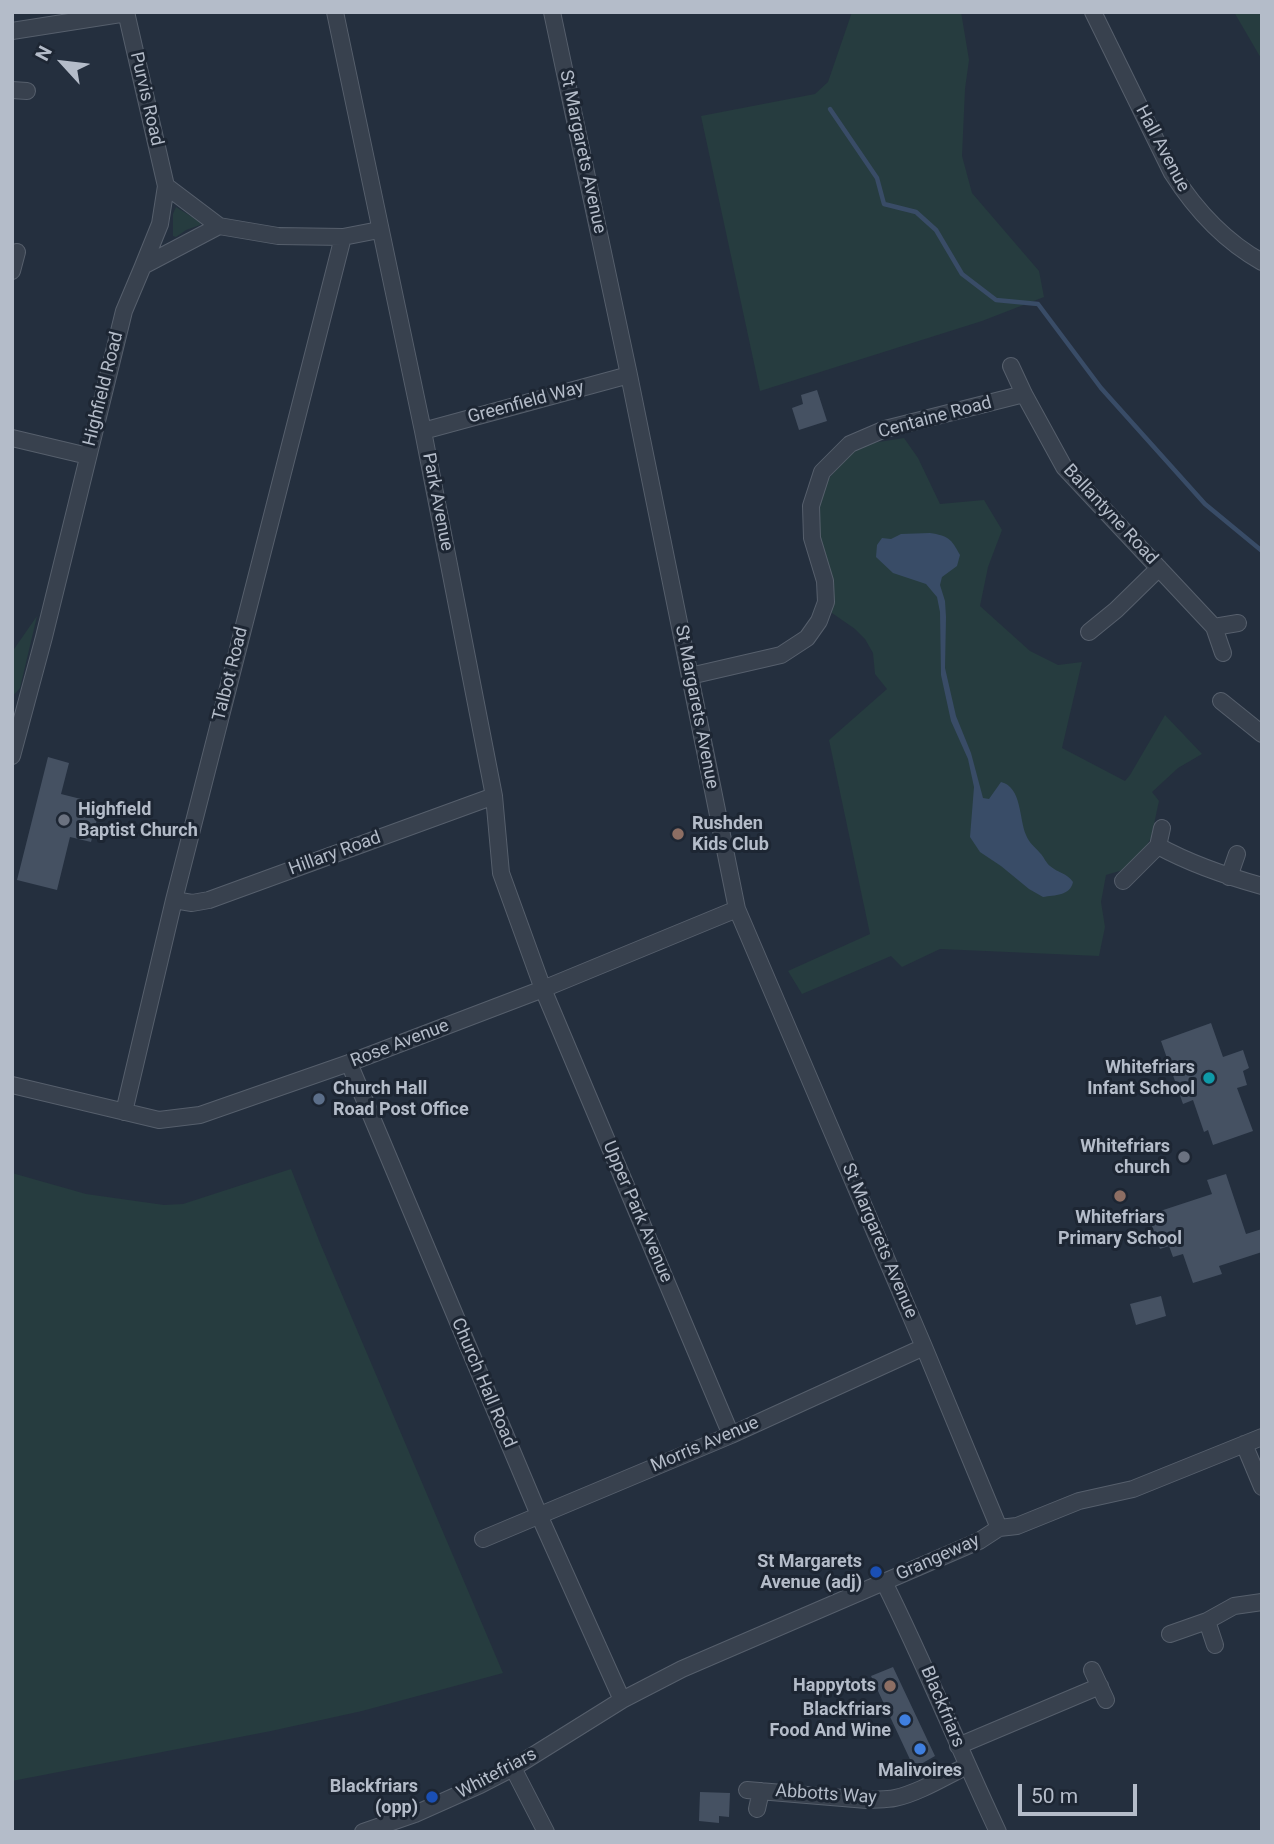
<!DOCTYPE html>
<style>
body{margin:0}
#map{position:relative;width:1274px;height:1844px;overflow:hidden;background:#242f3e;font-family:Roboto,sans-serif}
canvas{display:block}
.frame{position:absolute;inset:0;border:14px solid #b4bcc9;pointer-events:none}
.north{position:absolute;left:28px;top:28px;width:70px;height:70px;-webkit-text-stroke:5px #1d2633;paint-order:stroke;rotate:297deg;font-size:19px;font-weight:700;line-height:28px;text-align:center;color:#b4bcc9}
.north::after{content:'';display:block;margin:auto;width:24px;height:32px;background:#b4bcc9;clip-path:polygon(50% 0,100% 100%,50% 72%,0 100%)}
.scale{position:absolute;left:1018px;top:1784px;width:119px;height:32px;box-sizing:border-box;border:4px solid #b4bcc9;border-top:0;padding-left:9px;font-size:21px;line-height:24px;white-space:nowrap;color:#b4bcc9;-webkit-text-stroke:5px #1d2633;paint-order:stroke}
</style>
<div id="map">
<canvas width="1274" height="1844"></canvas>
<div class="frame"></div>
<div class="north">N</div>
<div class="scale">50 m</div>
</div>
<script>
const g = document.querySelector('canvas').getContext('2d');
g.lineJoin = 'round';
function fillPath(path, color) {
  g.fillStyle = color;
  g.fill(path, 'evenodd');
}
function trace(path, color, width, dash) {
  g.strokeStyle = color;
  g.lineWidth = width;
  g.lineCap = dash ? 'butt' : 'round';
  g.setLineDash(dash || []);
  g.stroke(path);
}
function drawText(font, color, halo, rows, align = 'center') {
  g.font = font + ' Roboto,sans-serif';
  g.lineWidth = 6;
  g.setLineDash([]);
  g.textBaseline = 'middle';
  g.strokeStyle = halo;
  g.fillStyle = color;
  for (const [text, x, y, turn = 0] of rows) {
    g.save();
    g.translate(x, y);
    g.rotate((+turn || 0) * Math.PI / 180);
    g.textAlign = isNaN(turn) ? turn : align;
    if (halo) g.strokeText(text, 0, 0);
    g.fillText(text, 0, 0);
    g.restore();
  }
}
const green = new Path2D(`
 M852,12H961L969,60L965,89L962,156L972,193L1039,271L1044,297L982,321L760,391L701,116L815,94L828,82Z
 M1234,12H1262V60Z
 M176,207L200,222V225L186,230L176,237L173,236V214Z
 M904,438L918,458L940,504L984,500L1002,530L988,567L980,606L1030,651L1058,665L1082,662L1062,748L1125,781L1130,775L1165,715L1202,754L1178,768L1152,792L1159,801L1151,838L1145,848L1123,870L1106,875L1101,902L1105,927L1099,956L940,949L902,967L891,956L802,994L788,971L870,934L829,740L887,689L875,674L873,653L865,639L855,629L832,613L831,597L814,528L816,507L826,482L849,454L866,444Z
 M37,616L20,688L12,697V652Z
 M291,1169L320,1243L503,1673L362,1711L271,1731L12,1781V1173L86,1194L164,1205L183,1204Z`);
const water = new Path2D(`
 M930,533C948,536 951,538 960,555L957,566L942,577L940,585L945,601L946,617L945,668L956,716L971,753L983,798L989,799L1001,782C1022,787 1019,819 1026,835C1029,843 1035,847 1040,853C1044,857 1046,863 1050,866C1058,873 1067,873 1073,882C1070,896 1055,895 1043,897L1029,889L1001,866L980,852L970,837L974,787L968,759L951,721L941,675L940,612L937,597L926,584L893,573L876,557L877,545L882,538L891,539L901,534Z`);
const stream = new Path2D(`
 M830,109L877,178L884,204L916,212L936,230L962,274L996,300L1038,304L1101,388L1205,504L1262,551`);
const building = new Path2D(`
 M817,390L827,421L799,430L792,408L803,404L801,395Z
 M48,757L69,763L61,794L101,804L91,842L70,837L57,890L17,880Z
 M1211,1023L1223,1057L1243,1050L1249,1068L1243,1071L1247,1085L1237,1088L1253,1131L1213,1145L1208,1130L1204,1132L1193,1100L1183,1104L1161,1041Z
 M1226,1174L1246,1234L1262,1229V1252L1219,1266L1222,1274L1193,1283L1183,1254L1173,1257L1169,1246L1160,1249L1148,1215L1212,1194L1207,1180Z
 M1161,1296L1166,1316L1136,1325L1130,1304Z
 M893,1667L935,1756L914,1768L871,1676Z
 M700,1792L730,1793L729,1817L719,1816V1823L699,1821Z`);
const street = new Path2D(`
 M126,12L166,186L219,226
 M335,12L423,431L494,796L501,873L543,989L731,1435
 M552,12L629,375L737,909L924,1347L999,1528
 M1093,12L1172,173C1195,209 1224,241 1262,262
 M12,31L127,13
 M12,90L27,91
 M143,266L160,224L166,186
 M12,271L17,252
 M1011,366L1024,394L1064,467L1214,627L1223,653
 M423,431L629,375
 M12,438L88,456
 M1214,627L1238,623
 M1089,632L1116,610L1159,568
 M690,676L781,655L807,638L819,621L826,602L825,581L812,538L811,506L822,472L850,444L885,429L1024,394
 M1221,701L1262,734
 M12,756L44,637L124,311L143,266L219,226L278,236L343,237L379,230
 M1158,846C1191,864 1226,876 1262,886
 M1229,877L1237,854
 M1123,881L1158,846L1162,828
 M174,900L192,903L209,900L494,796
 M349,1063L539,1515L622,1700
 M12,1085L159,1120L200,1115L349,1063L543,989L737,909
 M124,1112L174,900L343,237
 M1244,1444L1262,1487
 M483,1539L731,1435L924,1347
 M884,1582C925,1664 959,1749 998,1832
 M1207,1621L1215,1645
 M1170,1634L1207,1621L1234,1606L1262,1602
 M1092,1670L1106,1700
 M958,1746L1100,1686
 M513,1768L546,1832
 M747,1790L867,1800C877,1799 886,1800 895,1798C919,1793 946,1776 967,1766
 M757,1809L761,1791
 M363,1832L415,1814L480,1785L513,1768L622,1700L682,1669L979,1541L999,1528L1017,1526L1079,1501L1133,1489L1262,1437`);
const markers = [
 [64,820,7,"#6b7280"],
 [678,834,7,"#8d6e63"],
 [1209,1078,7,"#0f9aa8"],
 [319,1099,7,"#5c6f8a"],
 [1184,1157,7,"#6b7280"],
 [1120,1196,7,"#8d6e63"],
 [876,1572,7,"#1a4fb4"],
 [890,1686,7,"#8d6e63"],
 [905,1720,7,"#3f7fe0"],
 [920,1749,7,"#3f7fe0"],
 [432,1797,7,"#1a4fb4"]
];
const streetNames = [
 ["Purvis Road",146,99,77],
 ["Hall Avenue",1162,149,62],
 ["St Margarets Avenue",582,152,78],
 ["Highfield Road",104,389,-76],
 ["Greenfield Way",526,403,-15],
 ["Centaine Road",935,418,-15],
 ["Park Avenue",437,502,79],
 ["Ballantyne Road",1110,515,47],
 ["Talbot Road",231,674,-76],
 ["St Margarets Avenue",696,707,79],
 ["Hillary Road",335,854,-20],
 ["Rose Avenue",400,1044,-21],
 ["Upper Park Avenue",637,1212,67],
 ["St Margarets Avenue",879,1241,67],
 ["Church Hall Road",483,1383,67],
 ["Morris Avenue",705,1445,-23],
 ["Grangeway",938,1558,-24],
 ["Blackfriars",942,1707,67],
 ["Whitefriars",497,1774,-28],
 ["Abbotts Way",826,1795,4]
];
const poiNames = [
 ["Highfield",78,810,"left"],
 ["Baptist Church",78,831,"left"],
 ["Rushden",692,824,"left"],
 ["Kids Club",692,845,"left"],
 ["Whitefriars",1195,1068],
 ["Infant School",1195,1089],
 ["Church Hall",333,1089,"left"],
 ["Road Post Office",333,1110,"left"],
 ["Whitefriars",1170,1147],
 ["church",1170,1168],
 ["Whitefriars",1120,1218,"center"],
 ["Primary School",1120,1239,"center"],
 ["St Margarets",862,1562],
 ["Avenue (adj)",862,1583],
 ["Happytots",876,1686],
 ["Blackfriars",891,1710],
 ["Food And Wine",891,1731],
 ["Malivoires",920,1771,"center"],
 ["Blackfriars",418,1787],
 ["(opp)",418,1808]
];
fillPath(green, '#263c3f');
fillPath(water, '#394c67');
trace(stream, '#394c67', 4.5);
fillPath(building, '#455162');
trace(street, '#565f6c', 18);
trace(street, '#38414e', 16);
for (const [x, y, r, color] of markers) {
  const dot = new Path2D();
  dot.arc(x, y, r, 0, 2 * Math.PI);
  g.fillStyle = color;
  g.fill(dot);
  trace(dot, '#1d2633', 2.5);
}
drawText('18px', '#b4bcc9', '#1d2633', streetNames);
drawText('bold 18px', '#b4bcc9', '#1d2633', poiNames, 'right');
</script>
